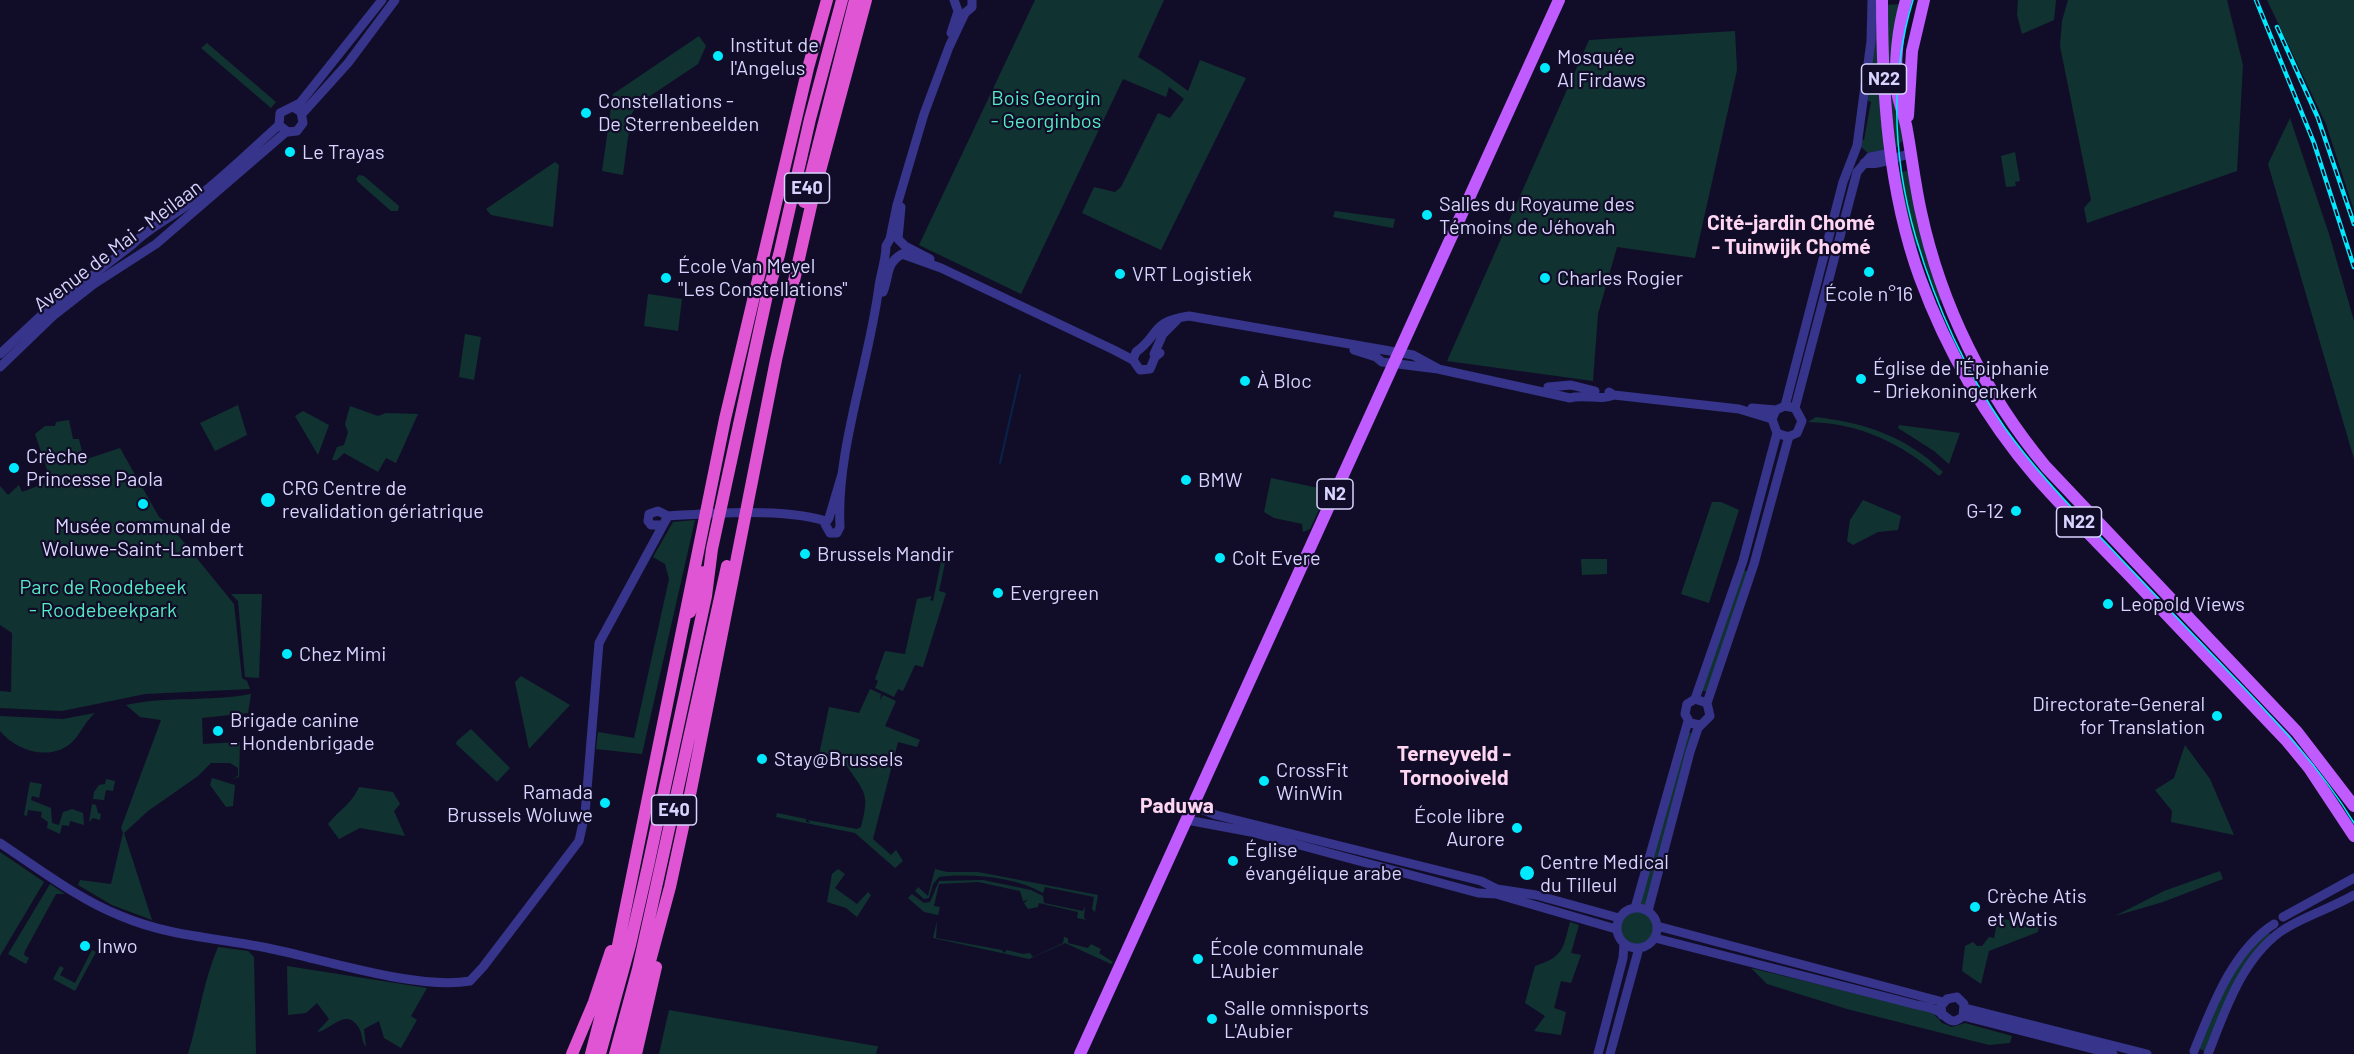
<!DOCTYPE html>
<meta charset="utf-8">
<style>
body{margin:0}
canvas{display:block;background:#110d28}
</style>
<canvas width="2354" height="1054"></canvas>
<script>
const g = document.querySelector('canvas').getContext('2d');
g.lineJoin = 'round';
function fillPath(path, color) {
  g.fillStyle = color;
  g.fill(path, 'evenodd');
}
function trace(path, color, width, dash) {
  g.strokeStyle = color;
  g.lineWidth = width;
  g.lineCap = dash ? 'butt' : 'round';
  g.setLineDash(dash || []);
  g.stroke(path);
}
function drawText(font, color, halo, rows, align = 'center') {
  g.font = font + ' Barlow,sans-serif';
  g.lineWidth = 4.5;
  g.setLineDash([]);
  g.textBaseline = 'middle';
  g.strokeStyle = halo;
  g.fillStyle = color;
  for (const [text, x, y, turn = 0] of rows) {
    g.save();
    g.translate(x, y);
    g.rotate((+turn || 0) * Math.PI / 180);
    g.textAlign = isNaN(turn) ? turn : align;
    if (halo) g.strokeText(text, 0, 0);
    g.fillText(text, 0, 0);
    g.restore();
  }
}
const green = new Path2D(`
 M1035,0H1164L1138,57L1161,71L1188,91L1200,60L1246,78L1161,250L1082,213L1094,187L1115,192L1121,187L1158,113L1170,118L1184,99L1169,87L1166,97L1123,79L1021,294L919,245Z
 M1878,0L1886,149L1868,153L1859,145V139L1864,140L1871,102L1865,99Z
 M2018,0H2056L2054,20L2022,34L2017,15Z
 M2068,0H2227L2243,65L2237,171L2087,223L2084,208L2091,200L2060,46L2062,21Z
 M2267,0H2354V211L2326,124Z
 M1902,4L1895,50L1904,139L1895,149L1885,5Z
 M1735,31L1737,70L1695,258L1617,247L1598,314L1593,381L1447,361L1589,40Z
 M699,36L706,46L698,64L638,104L631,115L623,175L602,171L613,94Z
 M207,43L276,102L271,108L201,48Z
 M2290,118L2329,234L2354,321V459L2268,164Z
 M2015,152L2020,181L2015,182L2016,186L2006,187L2001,156Z
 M555,162L559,165L553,227L491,215L486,209Z
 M1909,171L1945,299L1938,301L1919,246L1915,247L1897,172Z
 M359,175L364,176L399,206L398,211H391L358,182L356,179Z
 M1335,211L1395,219L1393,228L1333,217Z
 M648,294L682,299L678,331L644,326Z
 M465,334L481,337L474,380L459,377Z
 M238,405L247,435L215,451L200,423Z
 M350,406L378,416L386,413L418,414L396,463L386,458L378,472L344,453L337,460H332L337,447L344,445L348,432L345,424Z
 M303,411L329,425L318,455L295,416Z
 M1816,417C1866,423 1907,437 1943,472L1939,476C1901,443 1860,423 1808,422Z
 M69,420L73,439H79L84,460L120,448L159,517L169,524L234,604L242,678L247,681L250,689L145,694L62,711L0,708V691L11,692L12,633L0,625V486L8,495L19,485L22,492L51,481L35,434L45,426H55L56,422Z
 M1899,425L1960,433L1949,464L1934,451L1898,428Z
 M1271,478L1328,490L1310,529L1303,532L1302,524L1274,518L1264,512Z
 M1863,500L1901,516L1898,530L1878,532L1853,545L1847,541L1850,520Z
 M1712,502H1721L1739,510L1709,603L1681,594Z
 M695,520L642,754L596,749L598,732L634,738L669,579L665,564L653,557L673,522Z
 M1581,559H1607V574L1582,575Z
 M941,562L945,563L939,591L946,593L923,667L915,665L903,691L898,689L894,697L875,688L878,681L875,679L885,651L905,654L917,599L932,596L930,600L933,601Z
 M1743,570L1749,572L1708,692L1701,690Z
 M231,594H262L259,678L245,677L238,601Z
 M521,676L570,705L529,749L515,682Z
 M870,689L881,694L880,700L883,695L896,701L885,726L920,740L917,747L898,742L873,839L891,855L896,850L903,861L895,868L855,833L776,817L777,813L806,819V822L810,823L808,820L857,829L861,827C870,793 865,793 846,765L824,760L819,755L829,707L859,713Z
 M251,694L248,713L202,718L203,744L240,742L239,777L232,779L238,776V768L230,763H211L198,776L148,811L124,833L152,920L112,905L78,885L80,880L111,884L123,833L121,828L161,720L140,717L126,705C167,696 209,702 251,694Z
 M95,713C86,721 82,730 75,739C54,763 17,752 0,731V716L63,719Z
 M471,729L510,768L497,782L456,744L457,741Z
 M1686,732L1694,734L1646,906L1640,904Z
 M2185,745L2210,779L2234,835L2171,822L2172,811L2155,790L2174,778Z
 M212,778L235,785L233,806L226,807L210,785Z
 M106,779L115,781L113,791L106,790L104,800L93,799L92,804L96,805L98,813L101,814L100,820L93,818L89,822L94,792L99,785L105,784Z
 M30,782L42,784L39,798L32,796L31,800L51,808L52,823L59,825L63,812L72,809L83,813L84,825L70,821L69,826L62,825L60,834L47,828L48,822L41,817L42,812L28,810L27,816L24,815Z
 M359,787L393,792L400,804L394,811L405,836L360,828L339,839L328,824C340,809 350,806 359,787Z
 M0,852L44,882L0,956Z
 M838,869L845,874L835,888L857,904L868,892L871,895L857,917L846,908L827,902L832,874Z
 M935,869L947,872H978L1098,895L1095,912L1092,909L1094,897L1045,887L1043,893C1015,877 972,873 939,877L933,884L929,898L924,899L915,891L918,887L928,896Z
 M2220,871L2223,879L2163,902L2115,916L2164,891Z
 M983,880L1031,890L1043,896L1044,903L1083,911L1085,906L1084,918L1087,920L1077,918L1078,912L1039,903L1038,907L1028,909L1024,903L1028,900L1023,901L1020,891L978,882L939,884L934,906L940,907L938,915L924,912L908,898L912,894L924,903L930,902L939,881Z
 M50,884L65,894H56L25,951L24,955L29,958L26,964L8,954Z
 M1621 928a16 16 0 1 1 32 0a16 16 0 1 1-32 0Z
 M1998,919L2039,922L2038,932L1989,951L1981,984L1962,971L1965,946L1973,942L1977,946H1982L1989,937L1994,938Z
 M937,921L936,938L1002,950L1004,953L1007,950L1023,954L1030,953L1033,957L1063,943L1064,937L1068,938V943L1088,948L1091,944L1101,949L1099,953L1113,962L1111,964L1065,943L1029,959L933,938Z
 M1570,922L1579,925L1571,953L1581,955L1571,983L1561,981L1554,1008L1566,1012L1561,1035L1534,1031L1545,1016L1525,1003L1535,966C1564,957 1563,948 1570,922Z
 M2267,931L2273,937L2257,951L2206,1052L2198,1048L2233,972Z
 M218,947L248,951L254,957L256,1054H188C199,1018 203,982 218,947Z
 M92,950L96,952L75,991L53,979L60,966L64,968L60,975L75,983Z
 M287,966L427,988L411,1016L417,1020L401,1048L384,1038L379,1021L364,1029L366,1047C361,1041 363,1035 359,1028C346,1006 330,1031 317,1032L329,1019L317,1003L306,1013L288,1015Z
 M1751,968L1932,1012L1942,1023L1952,1027L1965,1023L2012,1036L2010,1043L1989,1045L1847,1009L1767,984Z
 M669,1010L876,1046H878L876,1054H659Z`);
const stream = new Path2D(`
 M1000,463L1020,375`);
const tertiary = new Path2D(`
 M951,33L958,11L954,0
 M293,107L301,112L303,123L297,131L288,132L279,125L280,113L300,103L382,0
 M302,114L348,63L395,0
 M1864,163C1880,166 1894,157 1910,154
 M901,207L898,239L905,246L930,259
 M902,254L941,268L1114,350L1133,360L1140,370L1150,369L1155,357L1160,353
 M883,292C890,275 885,264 902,254
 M1354,350L1376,357L1382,362L1438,369L1570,398C1584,394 1601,401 1614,395
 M0,354L47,310L132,245C150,226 175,216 195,199C225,176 251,150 279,125
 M1154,354L1163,334L1177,320
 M1133,360L1136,352C1161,334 1149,322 1189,316L1413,355L1437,368
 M0,367L53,316L94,284L156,244L286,132
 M1548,387L1571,385L1595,391
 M1609,392L1614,395L1739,409L1772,419
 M1785,406L1843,182L1857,146L1871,41L1872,0
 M1752,408L1776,410L1785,406L1795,408L1802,421L1797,433L1788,437L1777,433L1772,419L1776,410
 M1795,408L1857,172L1870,157L1885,154L1892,157
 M842,474L829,518L825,524L830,533H837L840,527C836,449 869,365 879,286C881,273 886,259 886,246L890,239L897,205L924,114L949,47L965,13L972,7V0
 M663,525H651L648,521L649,514L658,511L668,516C713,513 784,508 826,521
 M1695,699L1743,561L1777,433
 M1707,703L1754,564L1789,436
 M1193,806L1216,815L1481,881L1497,889L1536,895L1619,918
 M1187,820L1251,832L1478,893L1496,894L1616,929
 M0,843C38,868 78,899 121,916C170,937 221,938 272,949C326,960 417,990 470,981L483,967L579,841L585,814L599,643L668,516
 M1617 928a20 20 0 1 1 40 0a20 20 0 1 1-40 0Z
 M1635,908L1688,721
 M1648,911L1690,752L1698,728L1710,716L1707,703L1695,699L1687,704L1685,714L1690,723L1700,725
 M2283,917L2354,878
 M1657,926L1943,1002
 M1655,938L1913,1004C1921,1006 1931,1007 1938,1011C1948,1017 1951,1027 1963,1016L1964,1004L1957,997L1947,999L1941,1006L1942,1015
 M1965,1008L2147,1054
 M1963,1016L2113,1054
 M2194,1051C2212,1007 2232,951 2274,924
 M1598,1054L1623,958L1624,944
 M1610,1054L1639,948
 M2208,1054C2225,1011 2241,961 2280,932C2301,917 2330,909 2354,895`);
const primary = new Path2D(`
 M1882,0C1882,92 1888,190 1920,278C1946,349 1986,419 2036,477C2066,511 2098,543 2130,576C2182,630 2234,685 2286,740L2309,768L2354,836
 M1906,0C1898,28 1894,62 1897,91C1899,104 1905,117 1907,130C1912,158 1915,185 1921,212C1941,305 1985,394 2046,467L2297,732L2354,806
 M1908,116L1912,51L1924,0
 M1080,1054L1559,0`);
const trunk = new Path2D(`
 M804,202L855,0
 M690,612L704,572
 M572,1054L594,1002L611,951
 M591,1054L614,965L725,419L808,68L827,0
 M600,1054L630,945L648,866L706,596L712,549L767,295L779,255L810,119L842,0
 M615,1054L638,969L727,566
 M625,1054L670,887L691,790L776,360L813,197L866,0
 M636,1054L656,967`);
const tram = new Path2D(`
 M1913,0C1889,79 1893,159 1916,238C1936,306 1965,370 2005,428C2035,470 2070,507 2106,543C2145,585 2185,626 2225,668C2272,717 2319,765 2354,823`);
const rail = new Path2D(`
 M2256,0L2314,143L2354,267
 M2277,27L2318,118L2354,224`);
const markers = [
 [718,56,6,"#00eaff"],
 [1545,68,6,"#00eaff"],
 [586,113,6,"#00eaff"],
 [290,152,6,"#00eaff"],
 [1427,215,6,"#00eaff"],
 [1869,272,6,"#00eaff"],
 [1120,274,6,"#00eaff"],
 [666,278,6,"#00eaff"],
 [1545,278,6,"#00eaff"],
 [1861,379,6,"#00eaff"],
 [1245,381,6,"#00eaff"],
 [14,468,6,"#00eaff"],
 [1186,480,6,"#00eaff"],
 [268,500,8,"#00eaff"],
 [143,504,6,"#00eaff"],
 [2016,511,6,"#00eaff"],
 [805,554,6,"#00eaff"],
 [1220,558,6,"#00eaff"],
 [998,593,6,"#00eaff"],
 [2108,604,6,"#00eaff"],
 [287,654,6,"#00eaff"],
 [2217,716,6,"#00eaff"],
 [218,731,6,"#00eaff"],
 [762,759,6,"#00eaff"],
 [1264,781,6,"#00eaff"],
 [605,803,6,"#00eaff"],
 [1517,828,6,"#00eaff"],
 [1233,861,6,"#00eaff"],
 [1527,873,8,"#00eaff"],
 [1975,907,6,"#00eaff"],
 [85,946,6,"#00eaff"],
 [1198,959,6,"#00eaff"],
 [1212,1019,6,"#00eaff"]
];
const shields = [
 [1884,79,45],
 [807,188,45],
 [1335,494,36],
 [2079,522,45],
 [674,810,45]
];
const shieldNames = [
 ["N22",1884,79],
 ["E40",807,188],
 ["N2",1335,494],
 ["N22",2079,522],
 ["E40",674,810]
];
const poiNames = [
 ["Institut de",730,45],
 ["l'Angelus",730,68],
 ["Mosquée",1557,57],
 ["Al Firdaws",1557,80],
 ["Constellations -",598,101],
 ["De Sterrenbeelden",598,124],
 ["Le Trayas",302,152],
 ["Salles du Royaume des",1439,204],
 ["Témoins de Jéhovah",1439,227],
 ["École Van Meyel",678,266],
 ["\"Les Constellations\"",678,289],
 ["VRT Logistiek",1132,274],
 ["Charles Rogier",1557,278],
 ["École n°16",1869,294,"center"],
 ["Église de l'Épiphanie",1873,368],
 ["- Driekoningenkerk",1873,391],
 ["À Bloc",1257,381],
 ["Crèche",26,456],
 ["Princesse Paola",26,479],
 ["BMW",1198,480],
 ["CRG Centre de",282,488],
 ["revalidation gériatrique",282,511],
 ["G-12",2004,511,"right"],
 ["Musée communal de",143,526,"center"],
 ["Woluwe-Saint-Lambert",143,549,"center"],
 ["Brussels Mandir",817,554],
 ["Colt Evere",1232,558],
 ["Evergreen",1010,593],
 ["Leopold Views",2120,604],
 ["Chez Mimi",299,654],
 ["Directorate-General",2205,704,"right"],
 ["for Translation",2205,727,"right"],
 ["Brigade canine",230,720],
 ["- Hondenbrigade",230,743],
 ["Stay@Brussels",774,759],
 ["CrossFit",1276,770],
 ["WinWin",1276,793],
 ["Ramada",593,792,"right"],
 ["Brussels Woluwe",593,815,"right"],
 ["École libre",1505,816,"right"],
 ["Aurore",1505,839,"right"],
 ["Église",1245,850],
 ["évangélique arabe",1245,873],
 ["Centre Medical",1540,862],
 ["du Tilleul",1540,885],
 ["Crèche Atis",1987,896],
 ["et Watis",1987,919],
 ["Inwo",97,946],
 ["École communale",1210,948],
 ["L'Aubier",1210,971],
 ["Salle omnisports",1224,1008],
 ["L'Aubier",1224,1031]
];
const parkNames = [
 ["Bois Georgin",1046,98],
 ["- Georginbos",1046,121],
 ["Parc de Roodebeek",103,587],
 ["- Roodebeekpark",103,610]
];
const streetNames = [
 ["Avenue de Mai - Meilaan",118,246,-37]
];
const neighbourhoodNames = [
 ["Cité-jardin Chomé",1791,223],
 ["- Tuinwijk Chomé",1791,247],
 ["Terneyveld -",1454,754],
 ["Tornooiveld",1454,778],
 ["Paduwa",1177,806]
];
fillPath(green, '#103230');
trace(stream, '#08224c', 2);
trace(tertiary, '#36348b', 9);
trace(primary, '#bf5bff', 12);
trace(trunk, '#df55d3', 12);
trace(tram, '#00eaff', 1.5);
trace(rail, '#00eaff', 4.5);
trace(rail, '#110d28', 2, [7]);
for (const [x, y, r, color] of markers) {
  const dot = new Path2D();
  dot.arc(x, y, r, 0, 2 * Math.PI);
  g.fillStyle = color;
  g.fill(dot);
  trace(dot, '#110d28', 2);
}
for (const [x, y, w] of shields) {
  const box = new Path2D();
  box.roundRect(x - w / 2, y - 15, w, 30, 4.5);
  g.fillStyle = '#110d28';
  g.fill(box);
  trace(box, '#d8d4ff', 1.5);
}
drawText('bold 18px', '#d8d4ff', null, shieldNames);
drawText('20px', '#d8d4ff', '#110d28', poiNames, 'left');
drawText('20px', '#55eac2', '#110d28', parkNames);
drawText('20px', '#d8d4ff', '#110d28', streetNames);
drawText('bold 21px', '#ffd6f1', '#110d28', neighbourhoodNames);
</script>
